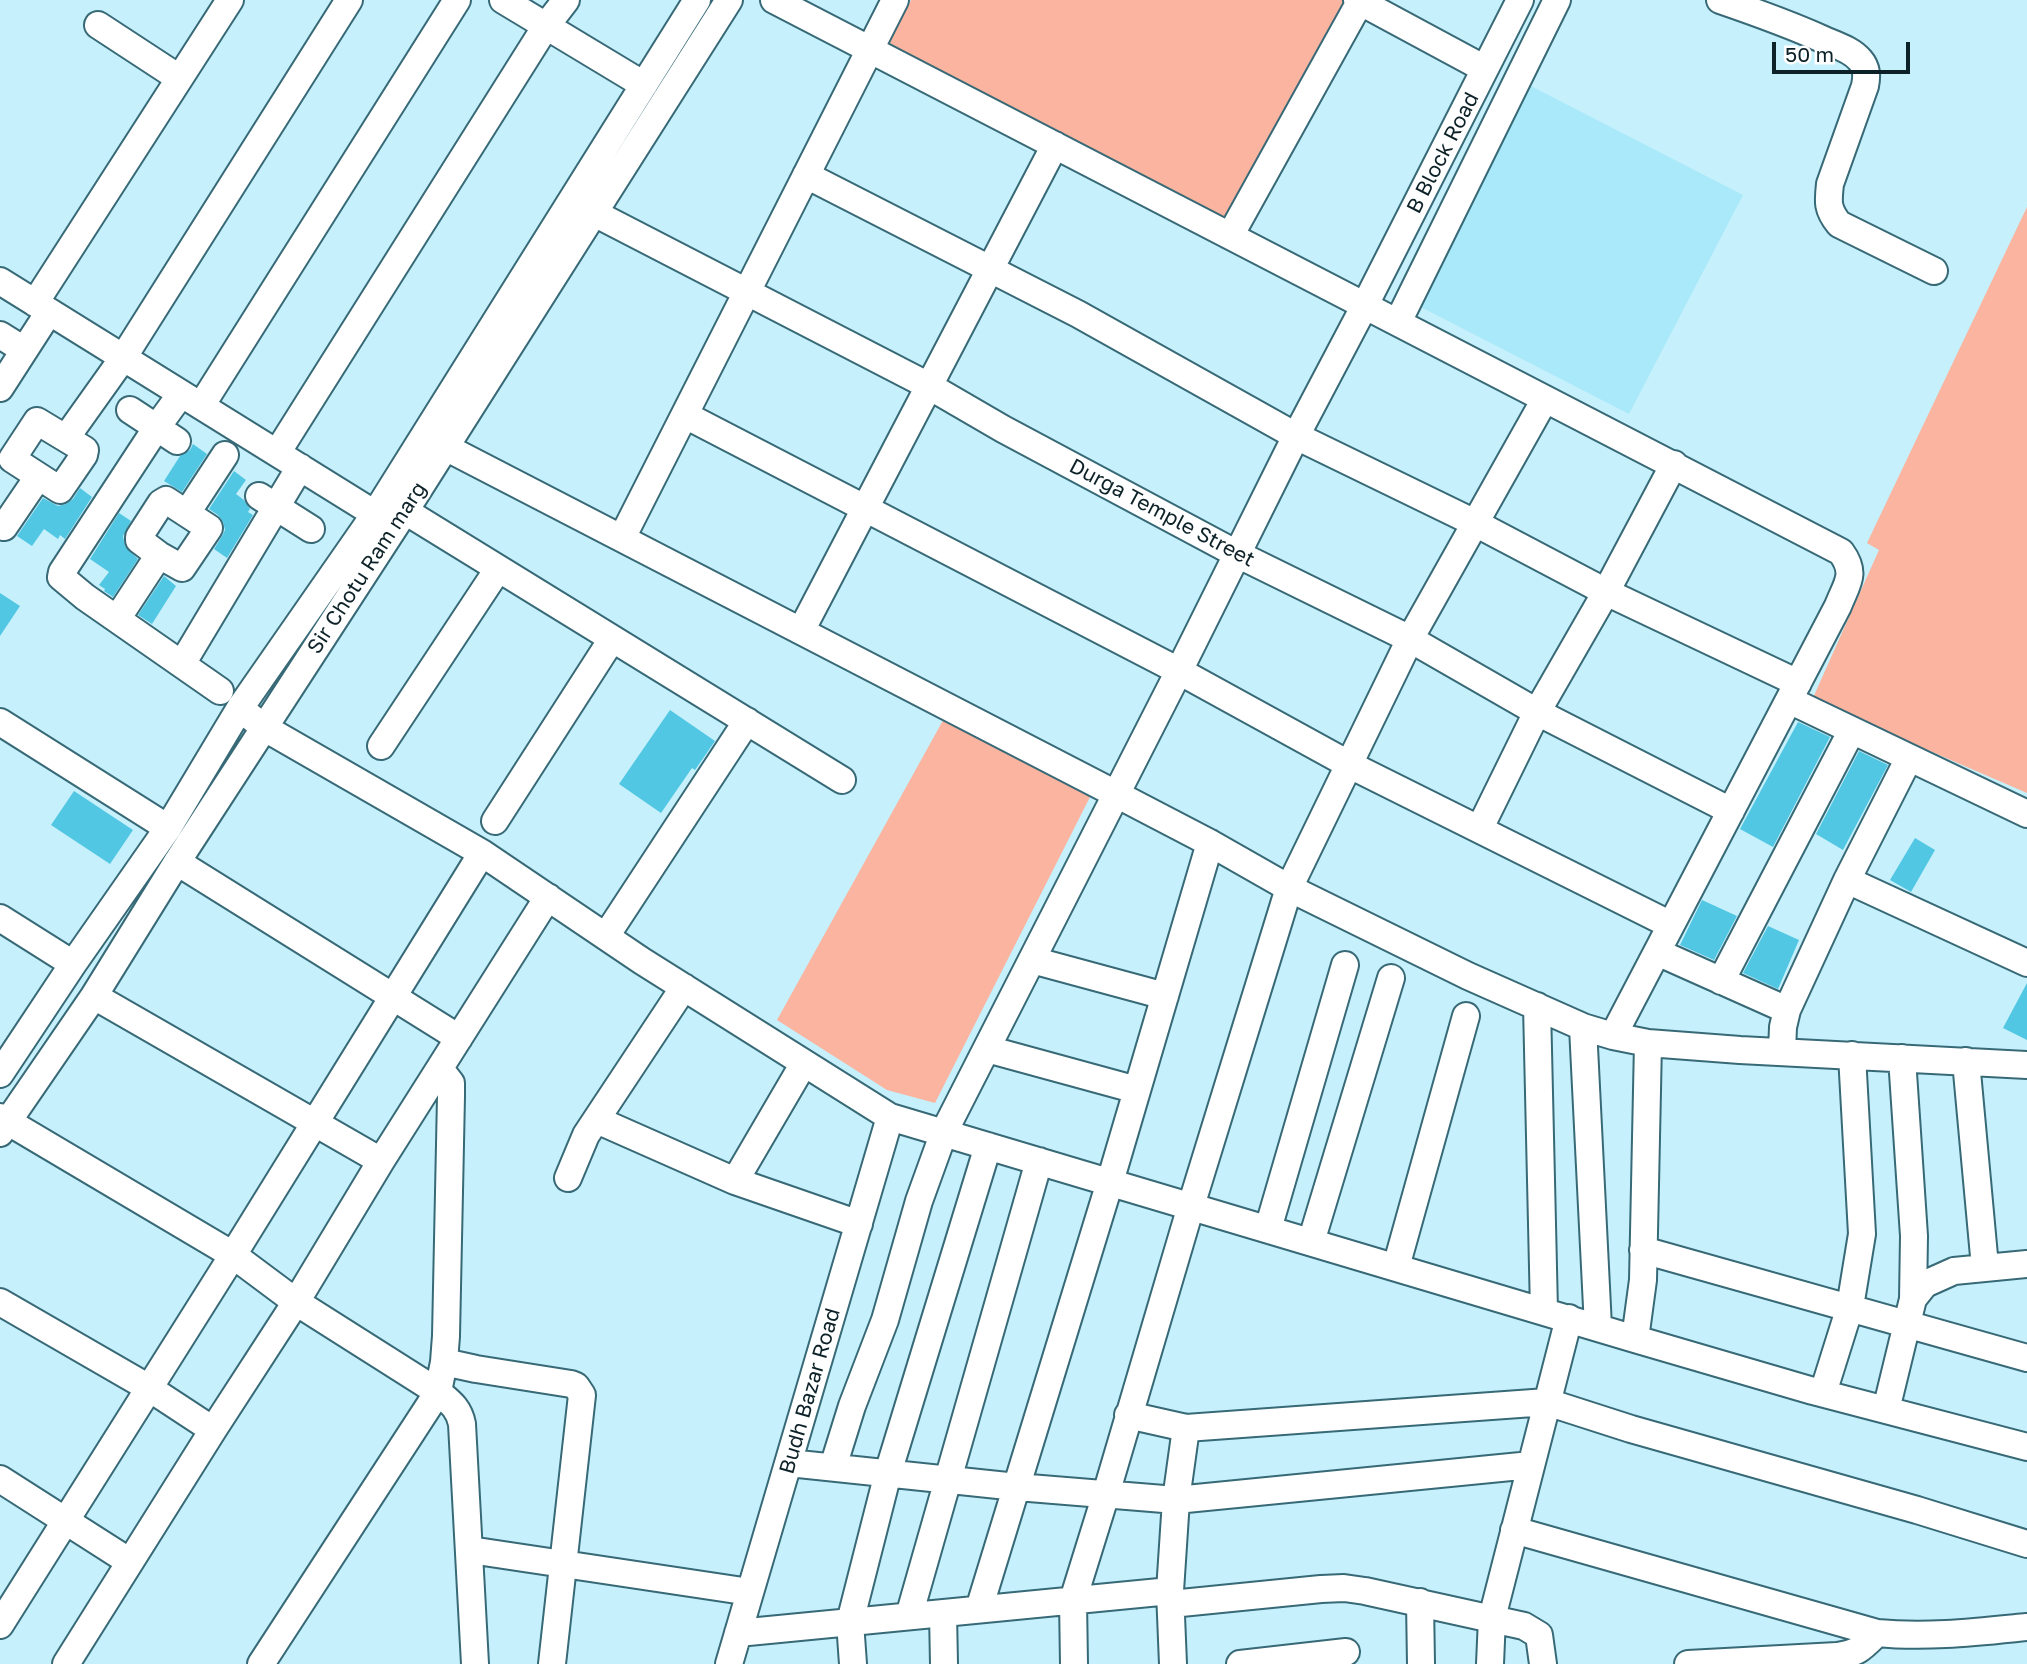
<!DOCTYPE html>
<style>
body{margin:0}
#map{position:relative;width:2027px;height:1664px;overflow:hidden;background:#c6f0fb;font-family:"Golos Text",sans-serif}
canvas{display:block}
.scale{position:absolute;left:1772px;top:42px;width:138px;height:32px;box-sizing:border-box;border:4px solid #0d2228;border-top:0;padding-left:9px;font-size:21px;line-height:24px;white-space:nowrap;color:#0d2228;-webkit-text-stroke:5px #fff;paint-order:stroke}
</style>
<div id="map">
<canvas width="2027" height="1664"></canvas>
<div class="scale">50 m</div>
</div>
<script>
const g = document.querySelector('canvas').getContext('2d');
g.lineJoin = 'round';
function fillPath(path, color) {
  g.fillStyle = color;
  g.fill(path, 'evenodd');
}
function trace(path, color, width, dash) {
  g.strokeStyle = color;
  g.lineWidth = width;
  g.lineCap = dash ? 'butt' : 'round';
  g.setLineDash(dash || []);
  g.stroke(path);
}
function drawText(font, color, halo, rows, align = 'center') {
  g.font = font + ' "Golos Text",sans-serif';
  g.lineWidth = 5;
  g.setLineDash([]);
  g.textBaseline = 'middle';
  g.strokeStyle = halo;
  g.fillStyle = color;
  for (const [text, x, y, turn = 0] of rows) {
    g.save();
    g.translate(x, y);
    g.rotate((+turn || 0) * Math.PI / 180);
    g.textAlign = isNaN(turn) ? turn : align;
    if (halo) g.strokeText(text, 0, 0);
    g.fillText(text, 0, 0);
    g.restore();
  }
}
const built = new Path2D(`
 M1525,83L1743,195L1629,414L1411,302Z`);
const green = new Path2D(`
 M911,0H1357L1230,236L889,43Z
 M2027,207V793L1812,700L1879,550L1867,543Z
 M946,715L1092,793L935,1103L887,1090L777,1020Z`);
const building = new Path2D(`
 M193,444L207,454L182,492L164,481L180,456L190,450Z
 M234,471L246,480L236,494L244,500L250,509L248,512L253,515L227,558L214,549L222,536L225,530L223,522L218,515L209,509Z
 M80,488L92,497L65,539L60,535L58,539L44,529L32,546L17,536L43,498L58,506L66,504L73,499Z
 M119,513L131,521L123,536L125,546L138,559L113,597L104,591L105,589L99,585L109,572L90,559Z
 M164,576L176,586L152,624L138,615Z
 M0,593L20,606L0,636Z
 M670,710L715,741L695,770L692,768L661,813L619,784Z
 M1798,722L1830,737L1773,847L1740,829Z
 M1859,751L1888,765L1843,850L1816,834Z
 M74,791L133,830L110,864L51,825Z
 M1915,838L1935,850L1911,892L1890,880Z
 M1702,900L1737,916L1714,960L1680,945Z
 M1768,926L1799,940L1778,989L1743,973Z
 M2027,983V1040L2003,1028Z`);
const minor = new Path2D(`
 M503,0L644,85
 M774,0L1841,552C1857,574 1847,583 1838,606L1613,1036
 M1357,0L1485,69
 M1720,0C1755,12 1789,24 1822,39C1835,45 1851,49 1860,60C1867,68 1867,76 1865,86L1830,184C1828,202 1827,209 1839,224L1934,271
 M98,25L179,78
 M806,175L1078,314L1296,436L1475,523L1606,592L1798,683
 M594,213L929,386L1003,429L1237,554L1410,639L1537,712L1731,811
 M1230,236L1361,0
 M0,281L375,514
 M35,303L230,0
 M1398,322L1557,0
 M0,335L24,350
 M0,388L49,312
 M181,394L157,427L62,572L61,577L85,597L220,691
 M201,406L457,0
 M130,410L177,441
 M685,415L1179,671L1350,765L1671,925
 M37,421L85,450L84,455L60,490L12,459Z
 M66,438L123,358L349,0
 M445,447L1116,794L1210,843L1289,888L1468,976L1583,1027L1613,1036L1648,1043L1740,1050L2027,1065
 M277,453L546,26L566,0
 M259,496L311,529
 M166,500L209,528L182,568L159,555L139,540V537L161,503Z
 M405,511L842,780
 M187,513L225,455
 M4,527L38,477
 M622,538L895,0
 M117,619L159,555
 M801,631L1055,145
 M182,664L300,467
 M1789,700L2027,814
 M240,708L263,727L482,853L642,961L890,1117L1635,1339L1813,1391L2027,1447
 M0,722L168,828
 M381,746L498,569
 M1909,758L1847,880L2027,963
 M495,821L612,639
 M1480,828L1537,712L1606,592L1674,464
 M177,862L459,1038
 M0,918L73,964
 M606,936L747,721
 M1657,952L1787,1010
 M1032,960L1165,996
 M1721,981L1852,730
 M94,996L381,1161
 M1537,1006L1544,1311
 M1583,1027L1598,1327
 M987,1049L1137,1090
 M1782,1052L1783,1027L1787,1010L1847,880
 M1902,1058L1914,1236L1913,1299
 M1966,1061L1985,1267
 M440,1069L451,1083V1096L446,1336L444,1362L438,1392C450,1402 459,1408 462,1424L475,1664
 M0,1074L73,964L168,828L240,708L375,514L697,0
 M0,1117L233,1255L296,1302L438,1392L261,1664
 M597,1120L735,1181L859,1224
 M0,1133L94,996L177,862L405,511L729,0
 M568,1178L586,1135L684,987
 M735,1181L804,1063
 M1268,1229L1345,965
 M1311,1242L1391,978
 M1643,1250L2027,1358
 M1396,1267L1466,1016
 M0,1302L149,1388L213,1430
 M1635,1339L1643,1280L1648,1043
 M444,1362L476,1369L571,1384L576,1386L582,1395L552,1664
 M1823,1393L1850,1307L1862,1234L1852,1055
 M1886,1410L1913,1299L1925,1284L1954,1271L2027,1264
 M1128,1415L1186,1428L1547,1402L1631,1429L1917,1510L2027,1544
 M789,1463L1017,1487L1176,1500L1531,1465
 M833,1467L852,1406L885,1320L919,1201L944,1132L1179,671L1296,436L1365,305L1520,0
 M0,1479L130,1562
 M1514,1530L1877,1633C1927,1638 1977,1632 2027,1627
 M470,1550L750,1592
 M1420,1602L1421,1664
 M1171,1604L1321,1589L1344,1588L1365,1591L1524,1626L1539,1635L1543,1664
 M979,1609L1110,1182L1210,843
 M943,1613L944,1664
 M909,1616L1039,1161
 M0,1625L233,1255L482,853
 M738,1633L1170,1591
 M66,1664L213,1430L296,1302L381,1161L548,897
 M729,1664L890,1117
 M853,1664L850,1622L888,1473L988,1146
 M1074,1664L1073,1600L1106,1494L1191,1206L1289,888L1410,639L1545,399
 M1173,1664L1170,1591L1176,1500L1186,1428
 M1240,1664L1346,1652
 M1490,1664L1492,1618L1569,1318
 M1688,1664L1837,1656C1858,1653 1862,1648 1877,1633`);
const streetNames = [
 ["B Block Road",1443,153,-63],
 ["Durga Temple Street",1162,513,28],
 ["Sir Chotu Ram marg",367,568,-57],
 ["Budh Bazar Road",810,1391,-74]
];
fillPath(built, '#aae9fa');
fillPath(green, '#fbb4a0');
fillPath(building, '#52c7e3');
trace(minor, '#376976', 30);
trace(minor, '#fff', 26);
drawText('21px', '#0d2228', '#fff', streetNames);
</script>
